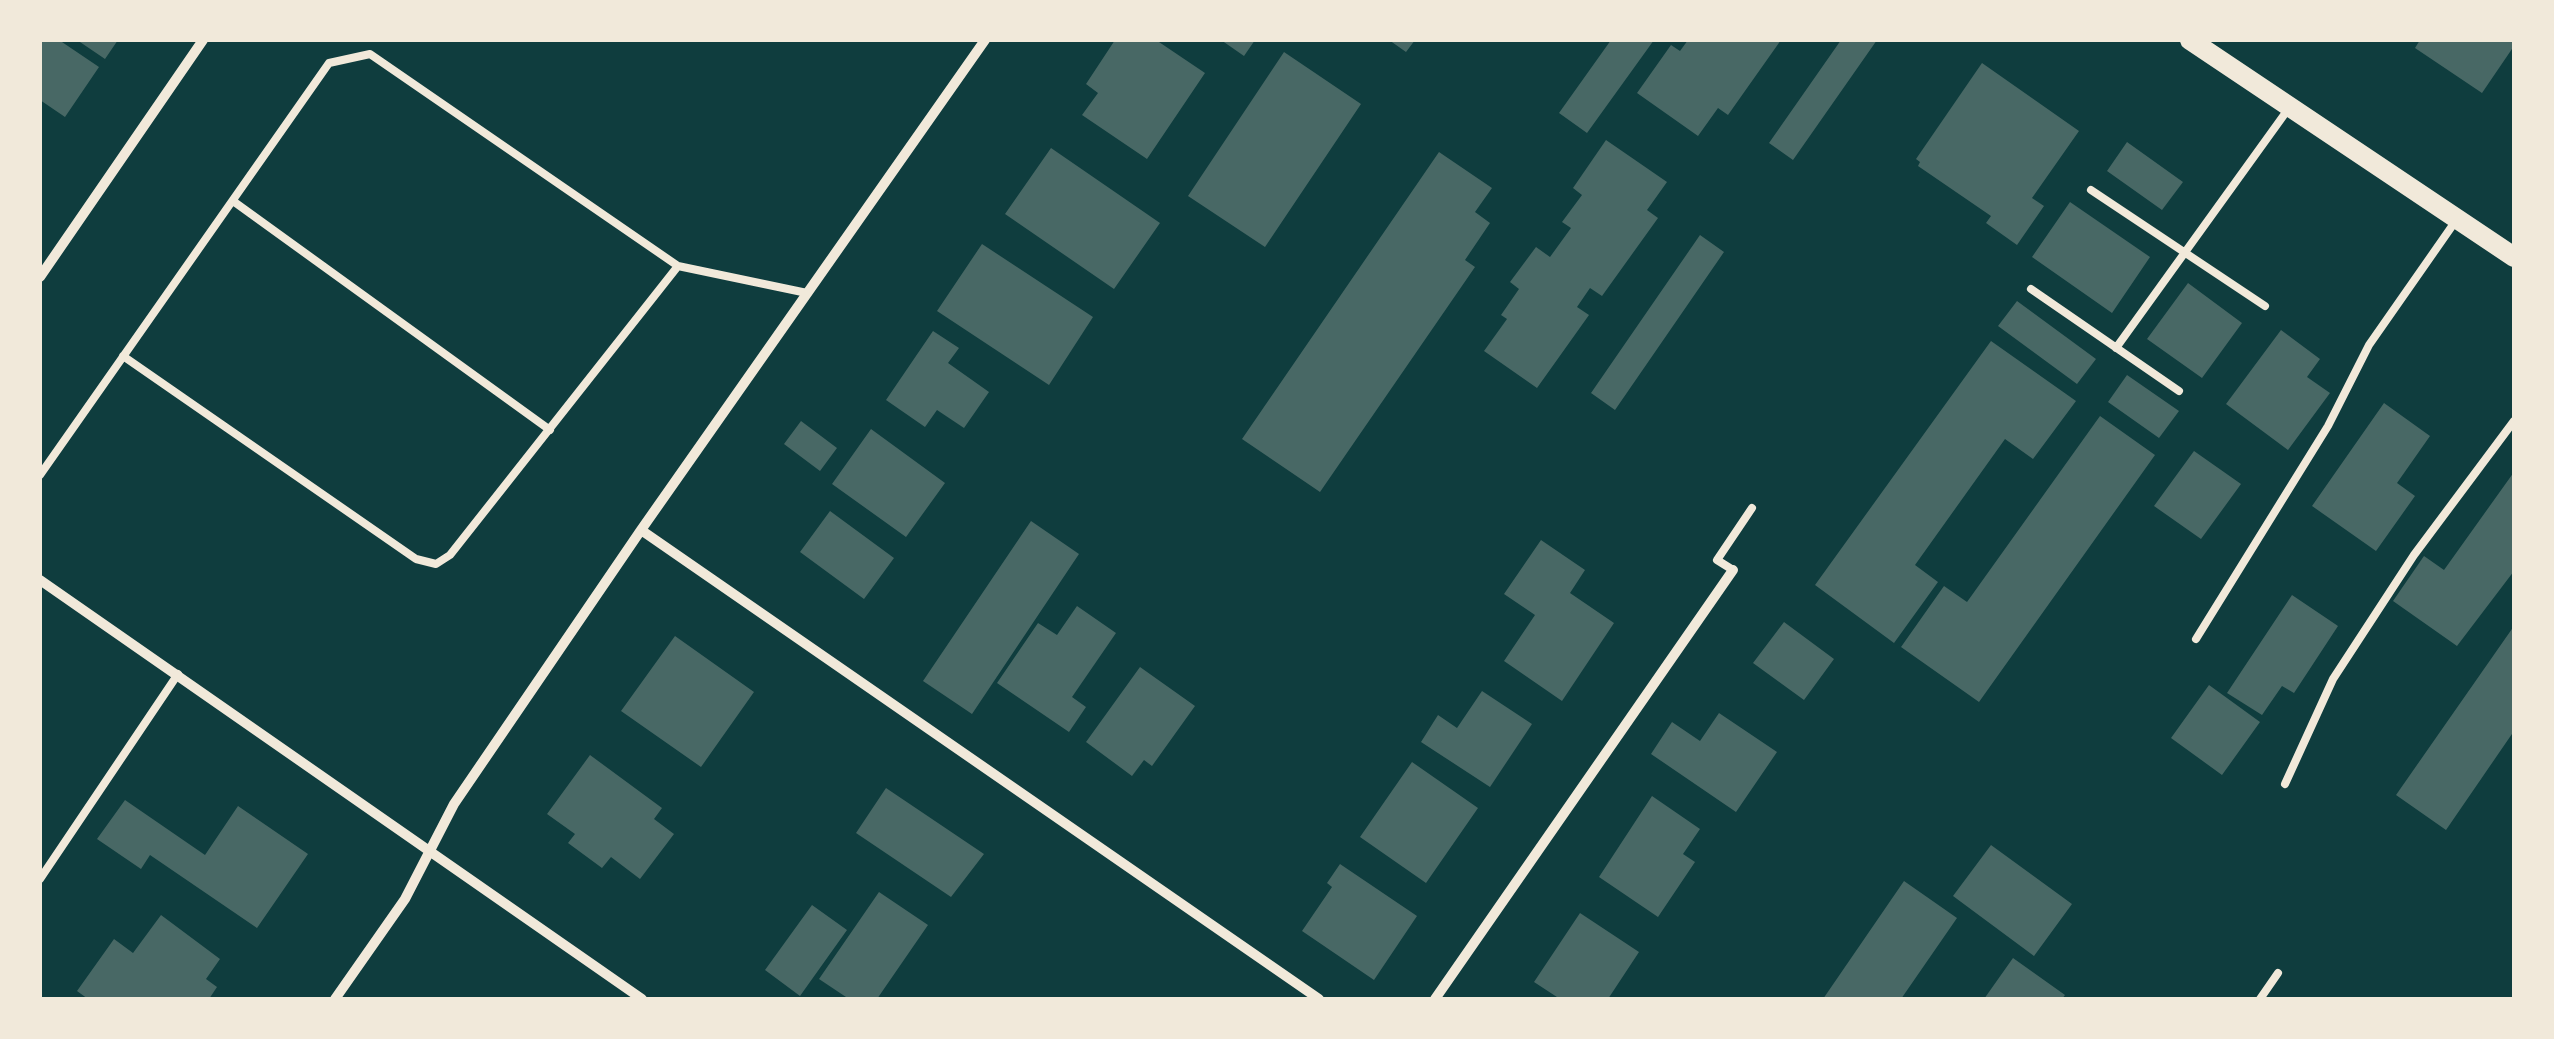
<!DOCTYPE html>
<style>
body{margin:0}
#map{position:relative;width:2554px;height:1039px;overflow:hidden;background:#0f3d3e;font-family:Roboto,sans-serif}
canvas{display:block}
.frame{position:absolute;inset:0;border:42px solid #f1e9da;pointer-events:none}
</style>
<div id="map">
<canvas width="2554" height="1039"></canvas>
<div class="frame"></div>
</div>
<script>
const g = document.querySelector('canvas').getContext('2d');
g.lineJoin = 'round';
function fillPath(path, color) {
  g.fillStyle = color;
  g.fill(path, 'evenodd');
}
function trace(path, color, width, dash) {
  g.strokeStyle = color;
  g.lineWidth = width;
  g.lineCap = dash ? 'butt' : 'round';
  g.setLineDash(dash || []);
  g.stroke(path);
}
const building = new Path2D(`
 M40,40H59L99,67L65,117L40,100Z
 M77,40H118L105,59Z
 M1115,40H1156L1205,73L1147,159L1082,115L1098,93L1086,84Z
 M1221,40H1255L1244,56Z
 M1389,40H1415L1406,52Z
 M1611,40H1654L1587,133L1559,113Z
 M1688,40H1781L1728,115L1718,108L1698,136L1637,93L1671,45L1680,51Z
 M1841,40H1877L1793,160L1769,143Z
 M2420,40H2514V46L2482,93L2415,48Z
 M1284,52L1361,104L1265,247L1188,196Z
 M1982,63L2079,131L2032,198L2044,206L2017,245L1986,223L1991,216L1918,166L1920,162L1916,159Z
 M1606,140L1667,182L1647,210L1658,218L1602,296L1590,288L1577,307L1589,315L1537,388L1484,351L1507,319L1501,315L1519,289L1510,282L1536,247L1550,257L1571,228L1562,222L1582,195L1573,188Z
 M2127,142L2183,182L2162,210L2107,171Z
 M1051,148L1160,223L1114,289L1005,214Z
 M1439,152L1492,188L1475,212L1490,223L1465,260L1475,267L1320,492L1242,439Z
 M2070,202L2150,257L2112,313L2032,257Z
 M1700,235L1724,252L1615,410L1591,393Z
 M982,244L1093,317L1049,385L937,311Z
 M2188,283L2242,323L2202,378L2147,339Z
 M2017,301L2096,359L2077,384L1998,326Z
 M2281,330L2320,359L2307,377L2330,393L2288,450L2226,404Z
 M933,331L959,348L948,363L989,392L964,428L937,410L925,427L886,400Z
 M1991,341L2076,401L2033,459L2005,439L1915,565L1938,582L1894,643L1815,585Z
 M2127,375L2179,411L2159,438L2108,402Z
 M2384,403L2430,436L2397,483L2415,496L2376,551L2312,506Z
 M2100,416L2155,455L1979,702L1901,647L1944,586L1967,602Z
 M801,421L837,448L820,471L784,444Z
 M871,429L945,483L906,537L832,484Z
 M2194,451L2241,484L2201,539L2154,506Z
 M2514,472V571L2457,646L2393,601L2424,556L2444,570Z
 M830,511L894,558L864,599L800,552Z
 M1031,521L1079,554L972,714L923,681Z
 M1541,540L1585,570L1570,593L1614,623L1562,701L1504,661L1535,615L1504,594Z
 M2292,595L2338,626L2294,693L2282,686L2262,715L2227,693Z
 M1077,606L1116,633L1072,697L1086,707L1069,732L997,683L1038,623L1057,635Z
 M1784,622L1834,659L1804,700L1753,663Z
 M2514,626V731L2446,830L2396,795Z
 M675,636L754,692L701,767L621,711Z
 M1140,667L1195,706L1152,766L1144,760L1132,776L1086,742Z
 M2209,685L2260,722L2222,775L2171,738Z
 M1482,691L1532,724L1490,787L1421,742L1438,715L1457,728Z
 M1719,713L1777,752L1736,812L1651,754L1672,722L1700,741Z
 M590,755L662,808L654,819L674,834L640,879L611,857L602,868L568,843L575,834L547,814Z
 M1412,762L1478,808L1426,883L1360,837Z
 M886,788L984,854L951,897L856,833Z
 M1652,796L1700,829L1683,854L1695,862L1658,917L1599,877Z
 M125,800L205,855L238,806L308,854L257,928L150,855L141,869L97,839Z
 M1991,845L2072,904L2034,956L1953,896Z
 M1340,864L1417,916L1374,980L1302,931L1332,887L1327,883Z
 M1904,881L1957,918L1901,999H1823Z
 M879,892L928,925L877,999H849L819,979Z
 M812,905L847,930L800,996L765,970Z
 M1580,913L1639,952L1608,999H1560L1534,982Z
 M161,915L220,959L206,979L217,987L209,999H88L77,991L114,939L133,953Z
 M2013,958L2065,995L2062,999H1984Z`);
const service = new Path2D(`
 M2091,190L2265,306
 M233,201L550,430
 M2031,289L2179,391
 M2116,348L2289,108
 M123,356L416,559L436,564L450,555L678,266
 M40,475L329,63L370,54L678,266L807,293
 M1733,570L1717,560L1752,508
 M2196,639L2328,426L2369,345L2457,219
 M2285,784L2333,679L2414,555L2514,421
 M40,879L178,674
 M2260,999L2278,973`);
const minor = new Path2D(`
 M40,277L203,40
 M641,530L1319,999
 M40,580L642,999
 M335,999L405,899L454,804L641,530L985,40
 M1435,999L1733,570`);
const secondary = new Path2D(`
 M2190,40L2514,257`);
fillPath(building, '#486865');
trace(service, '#f1e9da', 8);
trace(minor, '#f1e9da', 10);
trace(secondary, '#f1e9da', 20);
</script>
